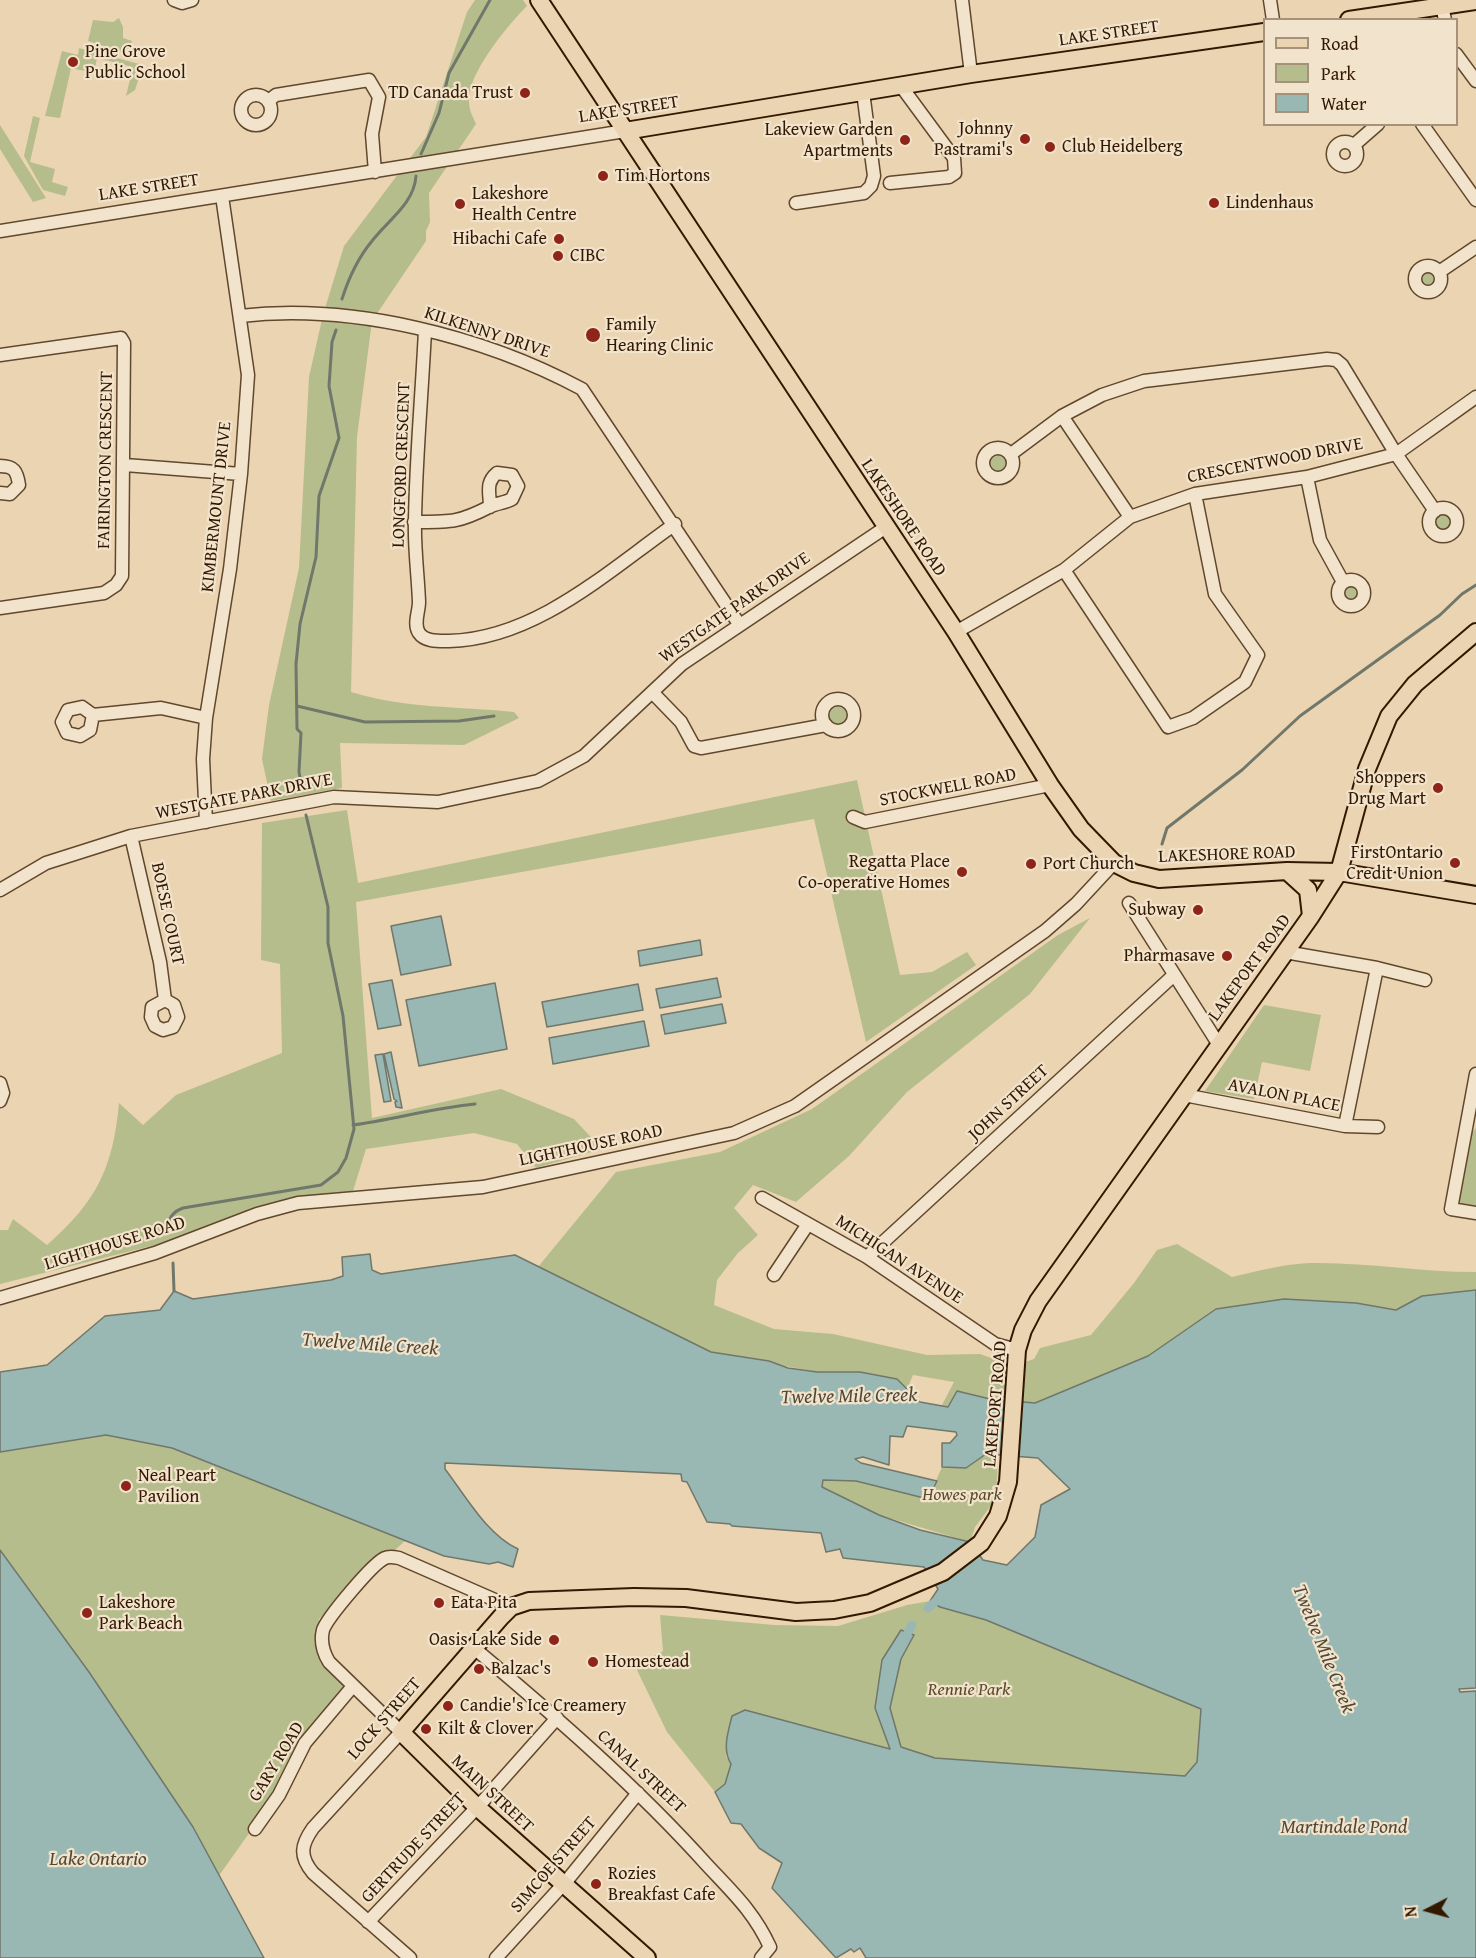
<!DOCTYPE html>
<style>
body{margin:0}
#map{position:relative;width:1476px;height:1958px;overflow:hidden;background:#ebd4b1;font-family:"Gentium Book Plus",serif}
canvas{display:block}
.legend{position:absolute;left:1263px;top:18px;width:195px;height:108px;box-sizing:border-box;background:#f2e3cc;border:2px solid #a6927a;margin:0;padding:8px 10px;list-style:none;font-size:18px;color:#331800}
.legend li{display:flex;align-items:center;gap:12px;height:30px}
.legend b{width:30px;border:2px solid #a6927a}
.north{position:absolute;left:1398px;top:1880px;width:60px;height:60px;-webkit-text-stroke:4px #f2e3cc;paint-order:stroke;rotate:264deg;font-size:16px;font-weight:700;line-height:24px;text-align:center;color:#331800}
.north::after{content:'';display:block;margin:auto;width:21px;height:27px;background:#331800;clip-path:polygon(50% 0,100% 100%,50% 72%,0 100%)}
</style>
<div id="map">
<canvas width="1476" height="1958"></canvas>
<ul class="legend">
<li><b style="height:8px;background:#ebd4b1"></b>Road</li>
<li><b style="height:16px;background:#b6bd8c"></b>Park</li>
<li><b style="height:16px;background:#99b7b3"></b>Water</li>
</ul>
<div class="north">N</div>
</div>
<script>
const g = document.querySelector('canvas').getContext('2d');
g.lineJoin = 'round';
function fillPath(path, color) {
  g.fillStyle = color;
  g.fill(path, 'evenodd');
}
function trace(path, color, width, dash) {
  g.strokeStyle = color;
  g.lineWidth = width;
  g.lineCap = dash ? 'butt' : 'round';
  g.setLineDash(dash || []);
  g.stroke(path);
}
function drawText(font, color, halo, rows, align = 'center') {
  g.font = font + ' "Gentium Book Plus",serif';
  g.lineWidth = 4.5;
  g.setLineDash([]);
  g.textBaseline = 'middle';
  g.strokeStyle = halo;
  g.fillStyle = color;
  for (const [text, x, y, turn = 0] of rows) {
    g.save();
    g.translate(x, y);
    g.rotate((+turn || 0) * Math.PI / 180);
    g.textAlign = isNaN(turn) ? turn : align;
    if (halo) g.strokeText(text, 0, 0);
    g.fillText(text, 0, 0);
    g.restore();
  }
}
const green = new Path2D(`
 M475,0H523L527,6C508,25 467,74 469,102C469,110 473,117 476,124L429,193L430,222L426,231V241L372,321L357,437L351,692C408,709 456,706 514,712L519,718L464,745L340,743L342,788L271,801L262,759L269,705L299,568L309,377L323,315L344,246L426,137L467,12Z
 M119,18L123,27V38L132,41L128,54L88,41L93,20L113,22Z
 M79,48L143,65L135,90L126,96L133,67L97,58L94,73L71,68L60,118L45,116L62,51L78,55Z
 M33,116L40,118L30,162L55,169L52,182L68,187L65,196L43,190L24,156Z
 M0,125L46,198L33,202L0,149Z
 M1421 279a8 8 0 1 1 16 0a8 8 0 1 1-16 0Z
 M988 463a10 10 0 1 1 20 0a10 10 0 1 1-20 0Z
 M1435 523a8 8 0 1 1 16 0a8 8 0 1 1-16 0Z
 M1343 593a8 8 0 1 1 16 0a8 8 0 1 1-16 0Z
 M828 714a10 10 0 1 1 20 0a10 10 0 1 1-20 0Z
 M857,780L900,975L932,972L967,952L976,965L866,1042L814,819L356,902L372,1118L501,1089L574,1119L602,1149L536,1168L517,1144L474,1133L366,1149L353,1191L272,1203L249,1217L171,1241L0,1284V1230H8L13,1219L47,1245C96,1202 113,1169 119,1103L143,1125L176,1095L282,1053L280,964L261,960L262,823L347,810L358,883Z
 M1090,918L1030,994L907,1092L849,1156L796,1202L753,1185L734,1208L758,1235L738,1253L717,1280L714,1305L774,1329L833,1334L927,1355L980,1354L1013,1366L1034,1359L1040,1348L1091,1335L1134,1283L1157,1250L1177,1244L1232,1277C1257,1271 1284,1264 1310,1263C1365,1262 1420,1272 1476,1272V1290L1422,1296L1396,1310L1356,1303L1284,1299L1216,1309L1148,1356L1034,1403L990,1399L957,1391L948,1407L942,1405L954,1382L913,1375L907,1389L897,1379L860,1372H817L711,1352L538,1267L616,1172L720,1152L812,1109L1058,935Z
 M1264,1005L1321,1015L1310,1071L1262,1062L1254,1099L1205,1091Z
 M1476,1128V1209L1461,1208L1459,1202L1471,1134Z
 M106,1435L173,1448L406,1540L319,1619C317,1653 324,1665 347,1689L289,1758L262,1815L218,1877L193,1827L89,1672L0,1550V1452Z
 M986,1454L998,1455L996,1499L975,1527L970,1542L879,1515L822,1487L823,1480L856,1481L928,1499L942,1467L969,1466Z
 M930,1601L940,1607L986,1620L1201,1709L1197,1762L1185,1776L1168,1777L935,1758L901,1747L889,1708L901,1659L914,1635L882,1660L875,1708L891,1749L745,1710L738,1712L726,1756L731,1764L725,1784L715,1792L667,1732L635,1666L663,1651L660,1615L774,1625L838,1626L907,1605Z`);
const water = new Path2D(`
 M441,916L451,965L401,975L391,926Z
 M700,940L702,955L640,966L638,951Z
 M717,978L721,997L660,1008L656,989Z
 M392,980L401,1025L378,1029L369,984Z
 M495,983L507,1049L419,1066L406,1000Z
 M638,984L643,1010L547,1027L542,1002Z
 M722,1004L726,1023L665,1034L661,1015Z
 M644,1021L649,1046L553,1064L549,1038Z
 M391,1052L402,1108L396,1107L395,1102L397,1101L394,1099L384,1054Z
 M383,1054L391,1101L384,1102L375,1055Z
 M370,1254L372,1270L381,1274L515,1255L711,1352L769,1361L788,1368L817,1372H860L897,1379L920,1402L948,1407L957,1391L990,1399L1035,1403L1148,1356L1216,1309L1284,1299L1356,1303L1396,1310L1422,1296L1476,1290V1688L1459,1689L1460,1692L1476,1691V1958H866L860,1948L854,1952L851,1949L836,1958L772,1888L782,1863L759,1848L741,1824L731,1823L715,1792L725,1784L731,1764C722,1750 728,1732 732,1716L745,1710L890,1749L875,1708L882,1660L901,1630L914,1635L901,1659L890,1708L901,1747L935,1758L1185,1776L1197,1762L1201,1709L986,1620L940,1607L930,1601L938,1589L924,1567L843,1558L840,1549L826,1552L821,1533L732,1526L730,1524L707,1522L687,1482L682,1481L681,1474L445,1463V1469C465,1495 487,1535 518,1549L513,1567L498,1562L489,1564L444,1556L172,1448L106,1435L0,1452V1372L47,1365L105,1316L160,1310L174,1291L193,1299L331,1280L343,1276L342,1257ZM907,1426L956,1432L957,1435L950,1443H942V1467L966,1468L986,1454L1038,1458L1070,1489L1041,1505L1035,1537L1007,1565L983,1560L970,1542L920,1530L879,1515L822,1487L823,1480L856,1481L928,1499L937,1481L861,1463L855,1459L863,1457L889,1465L890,1436L903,1437Z
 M0,1550L89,1672L193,1827L264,1958H0Z`);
const stream = new Path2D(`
 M421,154L439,113L449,73L490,0
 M342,299C349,277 357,259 372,241C388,220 414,204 416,176
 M297,706L365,722L459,721L494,716
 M302,789L299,772L301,733L297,729L296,664L300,624L316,557L319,496L339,438L329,386L332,342L336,330
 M1162,844L1167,828L1242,770L1300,716L1440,615L1462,594L1476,585
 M353,1125C395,1119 434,1108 475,1104
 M167,1229C169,1218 172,1212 183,1208L321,1185L338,1172L346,1158L354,1129L343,1016L328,943V907L306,815
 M173,1263L174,1291`);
const canal = new Path2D(`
 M928,1608L934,1603
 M908,1632L912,1625`);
const minor = new Path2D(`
 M174,0L182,3L192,0
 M962,0L971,74
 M1270,0L1273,20
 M1442,6L1445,20
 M1456,54L1476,81
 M241 110a15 15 0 1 1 30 0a15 15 0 1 1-30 0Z
 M268,101L276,95L369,80L379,97L372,134L375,172
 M1422,124L1476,200
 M1333 154a12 12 0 1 1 24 0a12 12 0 1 1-24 0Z
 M1354,145L1378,124
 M890,183L949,177L955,173L954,158L901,86
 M796,203L864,193L871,186L874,176L863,92
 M0,231L625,131
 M1415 279a13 13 0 1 1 26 0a13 13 0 1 1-26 0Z
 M1439,272L1476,247
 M240,316C352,303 483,336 582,389L739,624
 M425,330C422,393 416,457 415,520C414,547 418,575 419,602C419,612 413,624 419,633C425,642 439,641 449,641C535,639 607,572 675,524
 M0,355L121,338L124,343L122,576L116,585L104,593L0,608
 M1062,416L1130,517
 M983 463a15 15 0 1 1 30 0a15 15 0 1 1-30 0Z
 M1011,454L1062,416L1102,395L1144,381L1327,359L1336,360L1342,365L1396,454L1435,511
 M125,465L241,474
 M0,466C14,466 17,471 19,485L10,494L0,493
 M1307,477L1320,540L1343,582
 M1429 522a14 14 0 1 1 28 0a14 14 0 1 1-28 0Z
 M414,522C450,522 458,523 489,507C497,503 505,503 512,499L518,486L512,475L497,473C485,483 490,493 490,507
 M1064,570L1168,727L1193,718L1245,682L1258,655L1215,594L1195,494
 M1338 593a13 13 0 1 1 26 0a13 13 0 1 1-26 0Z
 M956,632L1064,570L1130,517L1195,494L1307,477L1396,454L1476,397
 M652,692L681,722L694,746L701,748L826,725
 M822 715a16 16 0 1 1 32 0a16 16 0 1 1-32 0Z
 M93,715L90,730L80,736L67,733L62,722L68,710L82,707L93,715L161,708L206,718
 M853,817L865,822L1050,785
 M206,822L203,759L206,718L230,569L241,474L248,375L222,196
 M131,836L160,962L165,1000L152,1007L151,1017L155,1026L163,1030L173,1027L178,1017L174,1005L165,1000
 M0,890L46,863L131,836L334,797L438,802L538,781L584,756L682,664L886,527
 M1129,903L1219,1045
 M1285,952L1377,968L1425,980
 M1476,1074L1451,1209L1476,1213
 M0,1083L3,1093L0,1101
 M1184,1095L1345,1126L1378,1127
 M1345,1126L1377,968
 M762,1198L867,1257L995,1344L1017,1350
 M867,1257L1174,975
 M774,1275L808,1224
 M0,1298L155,1253L257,1214L298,1203L483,1187L734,1133L795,1106L1045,931L1076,904L1114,863
 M474,1648C555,1716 636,1786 707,1865C733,1893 754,1912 770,1947L761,1958
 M255,1829L279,1795L305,1743L353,1686
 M368,1922L484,1800L557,1718
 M410,1958L313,1873C299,1856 301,1845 313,1828L401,1732L329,1662C323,1652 320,1642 323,1630C327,1618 373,1563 385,1558C389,1556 394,1557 399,1558L511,1607
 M496,1958L569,1878L638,1793`);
const major = new Path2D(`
 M539,0L956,632L1050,785L1081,829L1114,863L1134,873L1159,879L1287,871L1339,872L1476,895
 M1349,20L1476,1
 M625,131L971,74L1264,32
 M1287,871L1308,890L1311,916
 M647,1958L477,1807L401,1732L501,1617L511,1607L529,1601L634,1597L686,1598L796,1612L834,1610L870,1603L943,1572L981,1543L998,1516L1008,1482L1017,1350L1023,1330L1038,1301L1311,916L1339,872L1367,769L1389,716L1415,684L1476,632`);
const markers = [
 [73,62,6,"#8f2418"],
 [525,93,6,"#8f2418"],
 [1025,139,6,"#8f2418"],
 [905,140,6,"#8f2418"],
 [1050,147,6,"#8f2418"],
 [603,176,6,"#8f2418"],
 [1214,203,6,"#8f2418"],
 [460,204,6,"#8f2418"],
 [559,239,6,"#8f2418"],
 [558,256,6,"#8f2418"],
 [593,335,8,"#8f2418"],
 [1438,788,6,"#8f2418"],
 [1455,863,6,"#8f2418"],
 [1031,864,6,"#8f2418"],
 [962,872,6,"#8f2418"],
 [1198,910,6,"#8f2418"],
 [1227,956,6,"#8f2418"],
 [126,1486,6,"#8f2418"],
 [439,1603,6,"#8f2418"],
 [87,1613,6,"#8f2418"],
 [554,1640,6,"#8f2418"],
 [593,1662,6,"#8f2418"],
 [479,1669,6,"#8f2418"],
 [448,1706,6,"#8f2418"],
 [426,1729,6,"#8f2418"],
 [596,1884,6,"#8f2418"]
];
const streetNames = [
 ["LAKE STREET",1109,34,-8],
 ["LAKE STREET",629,110,-9],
 ["LAKE STREET",149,188,-9],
 ["KILKENNY DRIVE",487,333,18],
 ["FAIRINGTON CRESCENT",106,460,-89],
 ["CRESCENTWOOD DRIVE",1275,461,-11],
 ["LONGFORD CRESCENT",402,465,-88],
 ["KIMBERMOUNT DRIVE",217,507,-84],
 ["LAKESHORE ROAD",903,518,56],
 ["WESTGATE PARK DRIVE",735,608,-35],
 ["STOCKWELL ROAD",948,788,-11],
 ["WESTGATE PARK DRIVE",244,797,-11],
 ["LAKESHORE ROAD",1227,855,-2],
 ["BOESE COURT",167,914,78],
 ["LAKEPORT ROAD",1250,968,-54],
 ["AVALON PLACE",1284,1096,11],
 ["JOHN STREET",1009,1103,-43],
 ["LIGHTHOUSE ROAD",591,1146,-12],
 ["LIGHTHOUSE ROAD",115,1244,-17],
 ["MICHIGAN AVENUE",899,1260,33],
 ["LAKEPORT ROAD",996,1404,-85],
 ["LOCK STREET",385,1719,-49],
 ["GARY ROAD",277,1762,-59],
 ["CANAL STREET",641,1772,43],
 ["MAIN STREET",492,1794,43],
 ["GERTRUDE STREET",414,1848,-47],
 ["SIMCOE STREET",554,1865,-49]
];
const poiNames = [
 ["Pine Grove",85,52],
 ["Public School",85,73],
 ["TD Canada Trust",513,93,"right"],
 ["Johnny",1013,129,"right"],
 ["Pastrami's",1013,150,"right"],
 ["Lakeview Garden",893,130,"right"],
 ["Apartments",893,151,"right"],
 ["Club Heidelberg",1062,147],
 ["Tim Hortons",615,176],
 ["Lakeshore",472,194],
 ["Health Centre",472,215],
 ["Lindenhaus",1226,203],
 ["Hibachi Cafe",547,239,"right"],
 ["CIBC",570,256],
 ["Family",606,325],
 ["Hearing Clinic",606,346],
 ["Shoppers",1426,778,"right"],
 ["Drug Mart",1426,799,"right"],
 ["FirstOntario",1443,853,"right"],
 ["Credit Union",1443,874,"right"],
 ["Regatta Place",950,862,"right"],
 ["Co-operative Homes",950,883,"right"],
 ["Port Church",1043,864],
 ["Subway",1186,910,"right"],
 ["Pharmasave",1215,956,"right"],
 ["Neal Peart",138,1476],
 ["Pavilion",138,1497],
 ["Lakeshore",99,1603],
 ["Park Beach",99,1624],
 ["Eata Pita",451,1603],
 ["Oasis Lake Side",542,1640,"right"],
 ["Homestead",605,1662],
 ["Balzac's",491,1669],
 ["Candie's Ice Creamery",460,1706],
 ["Kilt & Clover",438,1729],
 ["Rozies",608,1874],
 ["Breakfast Cafe",608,1895]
];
const parkNames = [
 ["Howes park",962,1495],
 ["Rennie Park",969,1690]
];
const waterNames = [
 ["Twelve Mile Creek",370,1345,4],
 ["Twelve Mile Creek",849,1397,-1],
 ["Twelve Mile Creek",1323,1649,68],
 ["Martindale Pond",1344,1828],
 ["Lake Ontario",98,1860]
];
fillPath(green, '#b6bd8c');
fillPath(water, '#99b7b3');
trace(water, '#70776b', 1.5);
trace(stream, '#70776b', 3);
trace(canal, '#99b7b3', 9);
trace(minor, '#61472c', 15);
trace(major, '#331800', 20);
trace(minor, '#f2e3cc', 12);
trace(major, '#ebd4b1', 16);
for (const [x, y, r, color] of markers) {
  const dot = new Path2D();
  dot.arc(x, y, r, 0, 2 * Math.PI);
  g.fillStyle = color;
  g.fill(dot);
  trace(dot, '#f2e3cc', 2);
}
drawText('18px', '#331800', '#f2e3cc', streetNames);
drawText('18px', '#331800', '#f2e3cc', poiNames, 'left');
drawText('italic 18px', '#5a4a2a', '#f2e3cc', parkNames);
drawText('italic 20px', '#524836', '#f2e3cc', waterNames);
</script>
